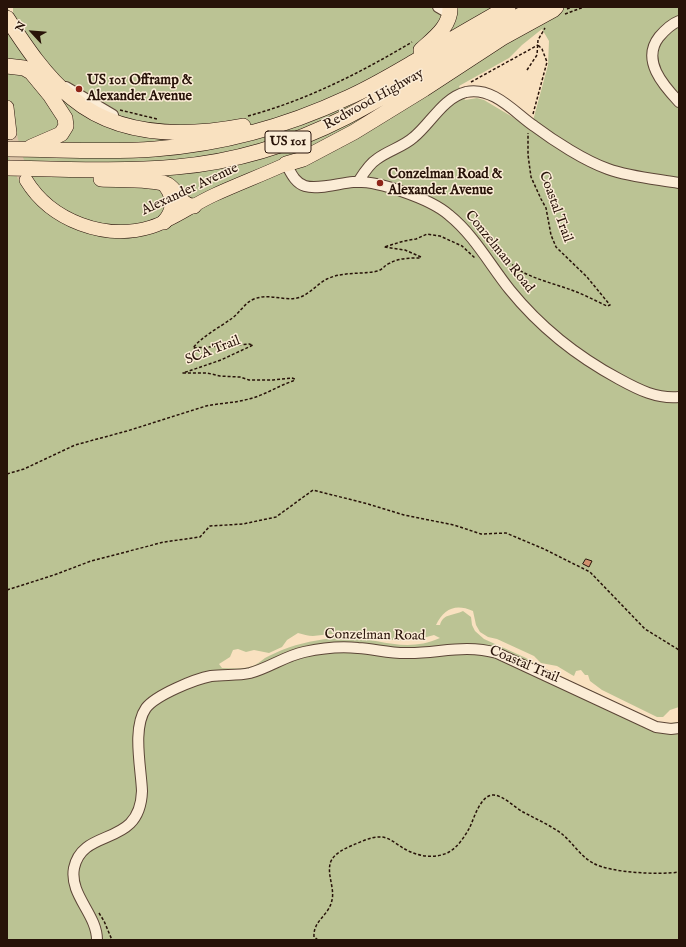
<!DOCTYPE html>
<style>
body{margin:0}
#map{position:relative;width:686px;height:947px;overflow:hidden;background:#f9e1c0;font-family:"IM FELL English",serif}
canvas{display:block}
.frame{position:absolute;inset:0;border:8px solid #281309;pointer-events:none}
.north{position:absolute;left:12px;top:12px;width:40px;height:40px;-webkit-text-stroke:3px #fbecd6;paint-order:stroke;rotate:296deg;font-size:11px;font-weight:700;line-height:16px;text-align:center;color:#281309}
.north::after{content:'';display:block;margin:auto;width:14px;height:18px;background:#281309;clip-path:polygon(50% 0,100% 100%,50% 72%,0 100%)}
</style>
<div id="map">
<canvas width="686" height="947"></canvas>
<div class="frame"></div>
<div class="north">N</div>
</div>
<script>
const g = document.querySelector('canvas').getContext('2d');
g.lineJoin = 'round';
function fillPath(path, color) {
  g.fillStyle = color;
  g.fill(path, 'evenodd');
}
function trace(path, color, width, dash) {
  g.strokeStyle = color;
  g.lineWidth = width;
  g.lineCap = dash ? 'butt' : 'round';
  g.setLineDash(dash || []);
  g.stroke(path);
}
function drawText(font, color, halo, rows, align = 'center') {
  g.font = font + ' "IM FELL English",serif';
  g.lineWidth = 3;
  g.setLineDash([]);
  g.textBaseline = 'middle';
  g.strokeStyle = halo;
  g.fillStyle = color;
  for (const [text, x, y, turn = 0] of rows) {
    g.save();
    g.translate(x, y);
    g.rotate((+turn || 0) * Math.PI / 180);
    g.textAlign = isNaN(turn) ? turn : align;
    if (halo) g.strokeText(text, 0, 0);
    g.fillText(text, 0, 0);
    g.restore();
  }
}
const green = new Path2D(`
 M7,7L13,17V7H679V707L670,710L663,717H657L602,690L590,681L588,675H585L581,670L576,671L574,676L572,675L557,666L541,663L534,656L497,639L488,637L480,632L476,625L473,611C455,603 444,609 436,625H440C443,613 454,616 463,611L471,617L472,625L475,631L484,639L526,658L541,668L599,694L653,721L662,724L679,722V940H7ZM542,29L549,41L548,65L531,128L484,100L477,98L465,100L459,86L509,58L522,45ZM298,633C303,634 308,636 313,636C327,635 341,632 356,633C361,633 365,636 370,637C392,641 413,642 434,635L440,638C402,655 375,635 338,638C319,639 300,643 282,650C276,653 270,655 265,658C262,660 259,663 255,665C245,670 233,668 222,668L219,664L230,657L233,650L238,649L246,652L254,650L269,653L282,647L287,640Z`);
const building = new Path2D(`
 M586,559L592,561L589,567L583,564Z`);
const majorTunnel = new Path2D(`
 M10,133L15,155L24,177`);
const path = new Path2D(`
 M567,9L572,7
 M565,14L584,7
 M527,70L537,55L538,40L545,28
 M471,82L538,45
 M120,110L157,119
 M533,114L547,62L542,49L538,45
 M248,116C307,100 360,73 412,42
 M492,250C498,251 512,265 519,270C536,280 556,284 574,291C585,295 596,301 607,306L610,305L587,277L556,247L551,235L546,208L541,199L531,177L528,155V133
 M7,474L24,469L75,445L127,431L206,406C220,403 235,403 249,399C265,395 278,386 293,381L295,379L292,378L273,380H249L240,377L220,376L207,373H183L221,360L253,345L249,344L193,348C201,337 220,327 231,319C240,313 244,303 254,299C270,293 282,301 297,298C308,296 317,284 327,279C344,271 360,275 378,271C383,269 385,265 390,263C399,258 410,258 420,258L421,257L405,250L384,247L404,241L416,239L427,234L440,236L462,246L475,258
 M7,590L54,575L91,561L164,542L200,537L210,526L243,524L276,517L313,490L368,504L404,515L454,525L481,534L506,533L544,549L590,572L645,629L679,650
 M99,913L104,921L112,940
 M318,940L314,937C313,920 329,916 332,900C335,888 326,873 331,861C335,853 344,849 353,845C361,842 372,836 381,837C389,837 396,844 403,848C416,856 434,860 449,852C458,847 465,836 470,827C474,818 481,794 494,795C504,796 514,807 523,812C536,819 550,825 562,834C573,843 580,856 593,863C610,873 660,875 679,872`);
const minor = new Path2D(`
 M438,7L450,14
 M679,21C671,24 665,30 659,37C641,60 663,85 679,102
 M66,87L113,115
 M286,164C291,173 295,183 305,186C318,190 340,183 353,182C377,180 431,199 449,215C474,235 490,265 510,290C540,327 578,357 619,379C639,390 657,399 679,397
 M358,182C363,174 369,164 377,159C389,150 403,147 414,137C431,123 443,98 466,92C493,86 515,113 534,126C554,141 585,161 608,169C630,177 656,179 679,183
 M97,940C97,914 69,895 74,868C83,826 140,849 142,791C141,767 132,728 146,708C156,695 195,679 211,676C224,674 237,676 250,673C269,668 285,656 304,652C322,648 340,646 358,648C375,649 392,654 409,653C440,653 465,644 497,653L656,727L671,729L679,728`);
const major = new Path2D(`
 M7,107L10,133
 M26,180C51,221 105,241 151,227C173,220 192,205 214,195C238,184 262,175 286,164`);
const highway = new Path2D(`
 M7,18C26,47 45,76 72,98C120,138 185,137 243,126
 M421,50C434,38 451,26 450,7
 M7,66L24,68L31,72L50,95L65,118L66,126L61,134L31,147
 M7,149C56,149 106,153 155,149C222,144 287,126 347,98C372,87 395,73 419,59C448,41 478,24 508,7
 M286,164L303,159L354,132L424,89L502,38L553,10L556,7
 M7,168C63,169 120,172 176,167C235,162 293,144 346,117C412,84 470,38 537,7
 M101,179C118,180 154,178 168,185C178,191 180,206 194,206
 M164,222C174,212 175,198 166,186`);
const markers = [
 [79,89,4,"#8f2418"],
 [380,183,4,"#8f2418"]
];
const shields = [
 [288,142,46]
];
const shieldNames = [
 ["US 101",288,142]
];
const poiNames = [
 ["US 101 Offramp &",87,81],
 ["Alexander Avenue",87,97],
 ["Conzelman Road &",388,175],
 ["Alexander Avenue",388,191]
];
const streetNames = [
 ["Redwood Highway",374,100,-29],
 ["Alexander Avenue",190,190,-25],
 ["Coastal Trail",555,207,70],
 ["Conzelman Road",499,252,51],
 ["SCA Trail",213,351,-21],
 ["Conzelman Road",375,636,1],
 ["Coastal Trail",524,665,23]
];
fillPath(green, '#bbc394');
fillPath(building, '#d2916e');
trace(building, '#281309', 1);
trace(majorTunnel, '#dac2a5', 13, [13, 6]);
trace(minor, '#5c4637', 12);
trace(major, '#281309', 14);
trace(highway, '#281309', 16);
trace(path, '#281309', 1.5, [3, 2]);
trace(minor, '#fbecd6', 10);
trace(major, '#f9e1c0', 13);
trace(highway, '#f9e1c0', 15);
for (const [x, y, r, color] of markers) {
  const dot = new Path2D();
  dot.arc(x, y, r, 0, 2 * Math.PI);
  g.fillStyle = color;
  g.fill(dot);
  trace(dot, '#fbecd6', 1.5);
}
for (const [x, y, w] of shields) {
  const box = new Path2D();
  box.roundRect(x - w / 2, y - 11, w, 22, 3);
  g.fillStyle = '#fbecd6';
  g.fill(box);
  trace(box, '#281309', 1);
}
drawText('bold 13px', '#281309', null, shieldNames);
drawText('bold 14px', '#281309', '#fbecd6', poiNames, 'left');
drawText('14px', '#281309', '#fbecd6', streetNames);
</script>
